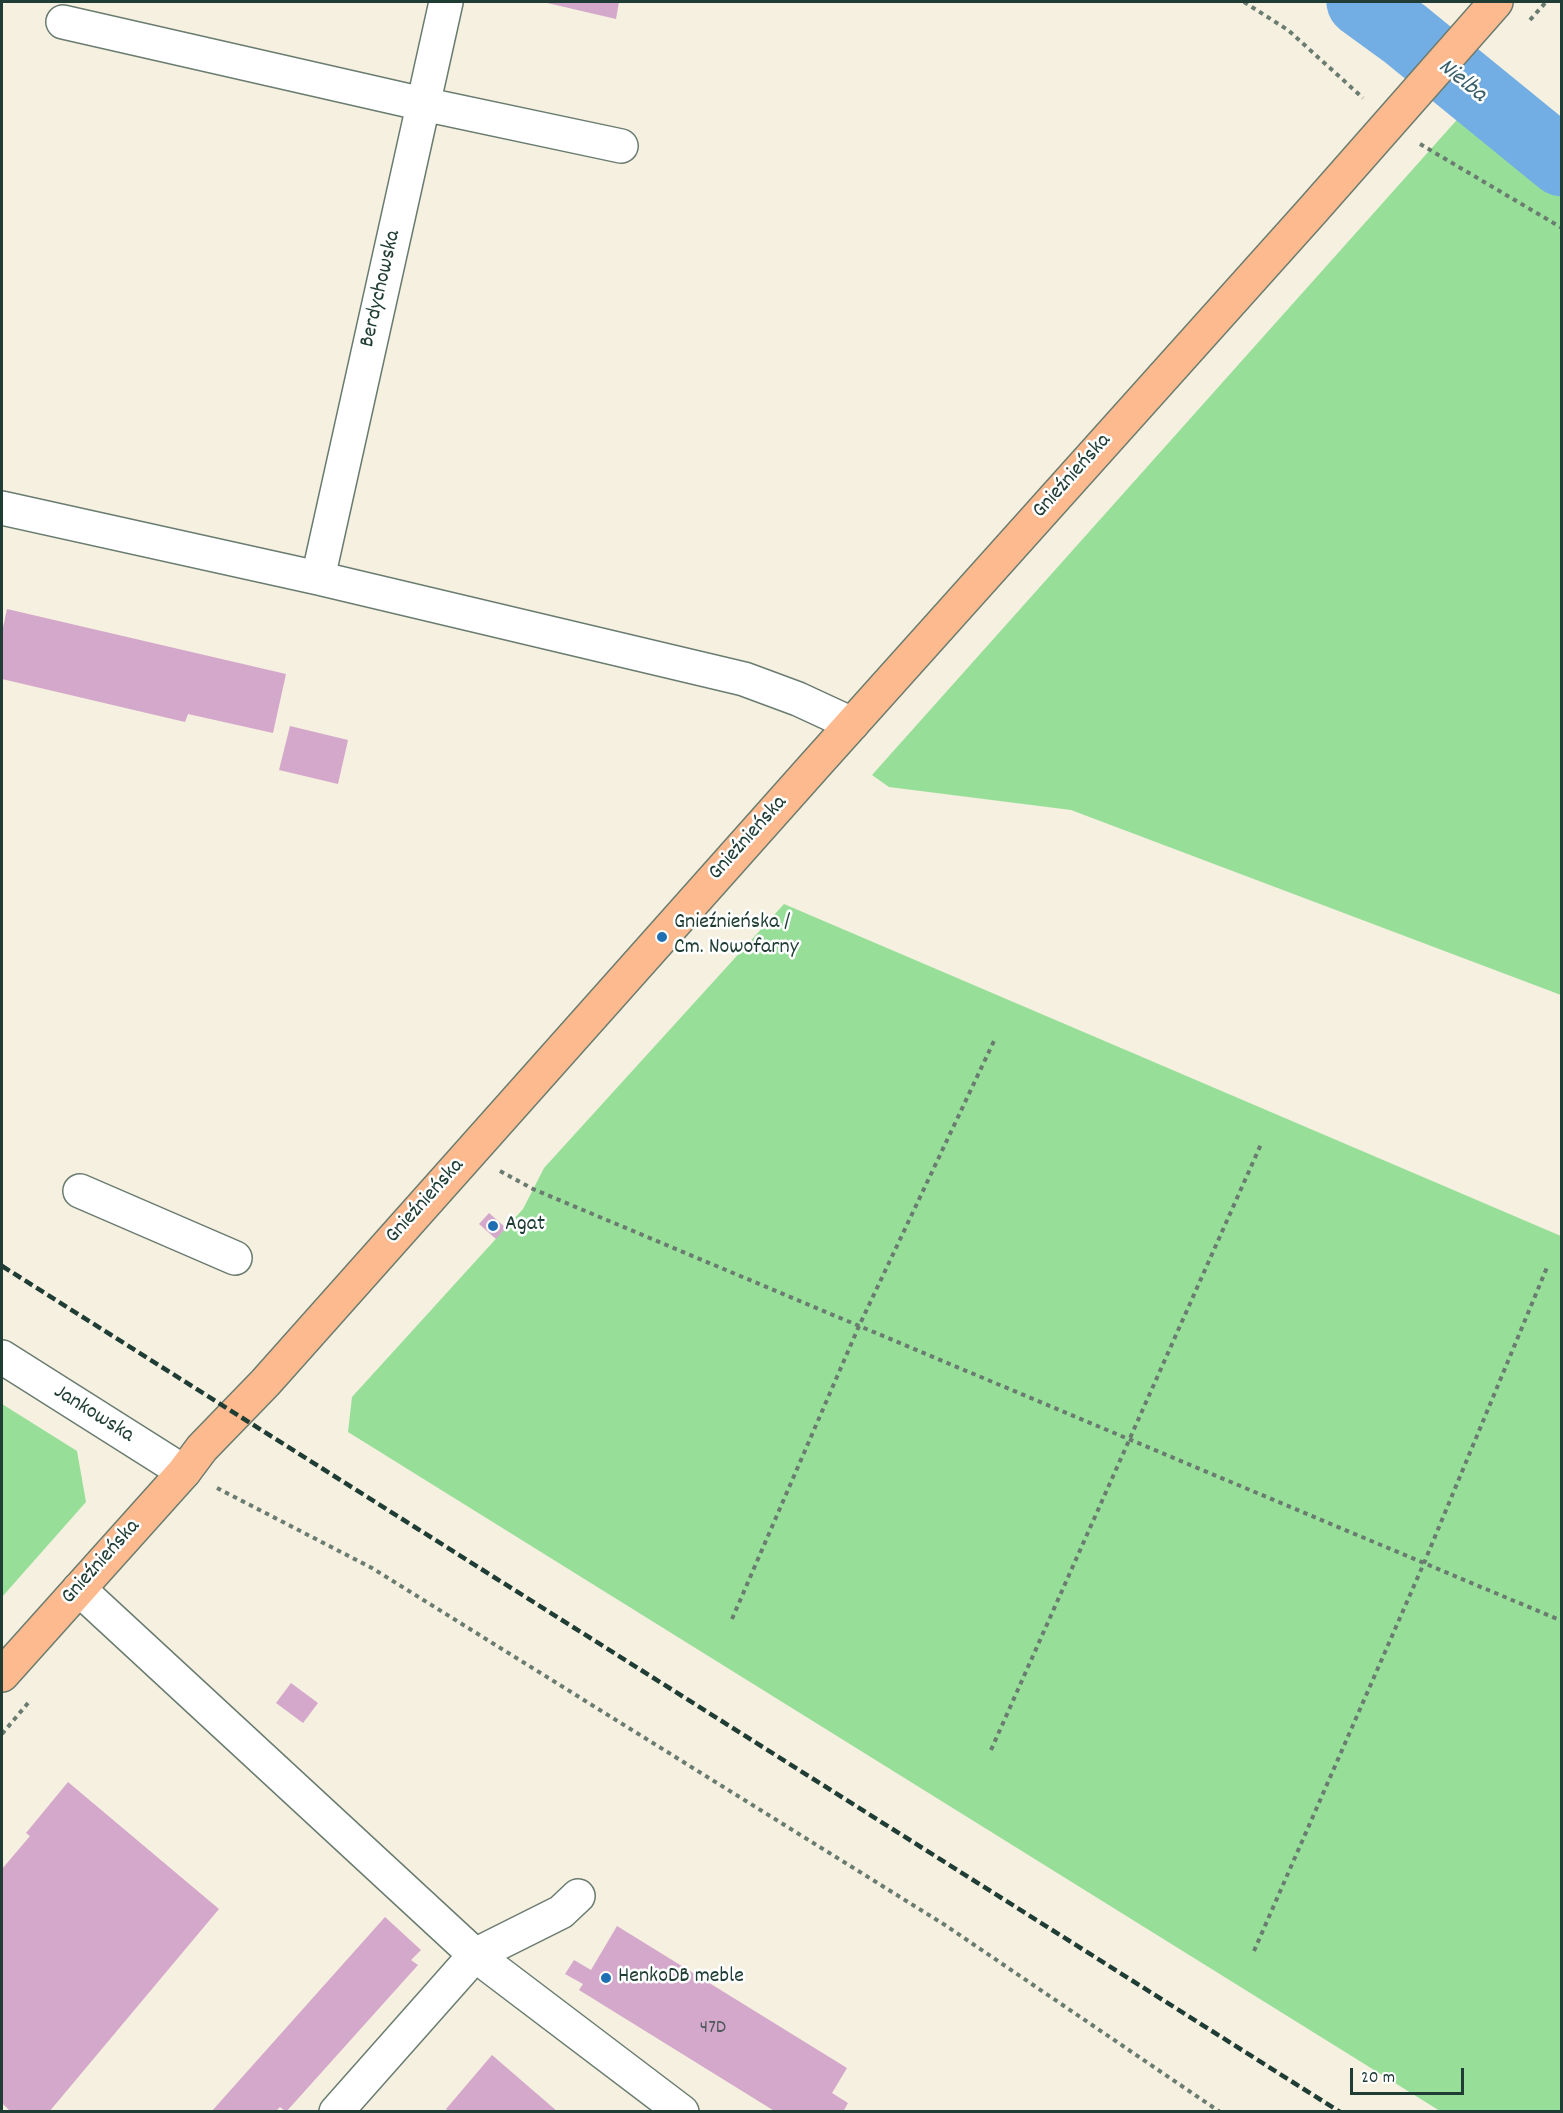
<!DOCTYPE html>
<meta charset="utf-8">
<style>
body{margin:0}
#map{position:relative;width:1563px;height:2113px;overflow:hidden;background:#f5f0df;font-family:Dekko,sans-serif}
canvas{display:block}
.frame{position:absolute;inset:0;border:3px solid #1f3d34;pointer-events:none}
.scale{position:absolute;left:1350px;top:2068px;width:114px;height:27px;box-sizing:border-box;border:3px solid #1f3d34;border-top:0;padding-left:8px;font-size:18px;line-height:21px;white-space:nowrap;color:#1f3d34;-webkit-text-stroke:4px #fff;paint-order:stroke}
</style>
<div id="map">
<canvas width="1563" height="2113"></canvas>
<div class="frame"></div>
<div class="scale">20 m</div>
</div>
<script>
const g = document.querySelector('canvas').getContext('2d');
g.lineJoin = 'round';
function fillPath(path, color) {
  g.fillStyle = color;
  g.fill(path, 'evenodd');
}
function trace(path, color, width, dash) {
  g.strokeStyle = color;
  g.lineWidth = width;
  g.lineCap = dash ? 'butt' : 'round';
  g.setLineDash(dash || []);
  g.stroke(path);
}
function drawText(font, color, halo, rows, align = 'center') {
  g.font = font + ' Dekko,sans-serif';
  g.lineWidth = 5;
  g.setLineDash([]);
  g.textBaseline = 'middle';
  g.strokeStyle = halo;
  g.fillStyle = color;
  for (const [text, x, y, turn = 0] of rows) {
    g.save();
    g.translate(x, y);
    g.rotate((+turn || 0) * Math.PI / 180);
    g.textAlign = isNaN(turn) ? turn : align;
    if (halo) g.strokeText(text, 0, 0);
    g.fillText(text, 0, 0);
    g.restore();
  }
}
const green = new Path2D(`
 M1463,113L1561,188V995L1071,810L889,787L872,775Z
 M784,904L1561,1236V2111H1440L348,1432L352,1397L523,1209L544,1168Z
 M2,1404L77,1451L86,1502L2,1597Z`);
const water = new Path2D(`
 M1494,79L1561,141V188L1463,113Z`);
const river = new Path2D(`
 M1361,2L1405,34L1562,162`);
const building = new Path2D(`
 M543,2H619L616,19Z
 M7,609L286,674L273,733L188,714L185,722L2,679V632Z
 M290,726L348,740L338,784L279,770Z
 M489,1213L506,1228L496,1239L479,1224Z
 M291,1683L318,1703L303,1723L276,1703Z
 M68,1782L219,1909L49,2112H11L2,2103V1869L30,1836L26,1833Z
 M385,1917L421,1950L411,1960L418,1965L286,2112L280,2107L275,2112H211Z
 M617,1926L847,2068L832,2093L848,2103L843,2112H776L579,1990L583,1984L565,1974L574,1960L591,1970Z
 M492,2055L558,2112H449L446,2109Z`);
const path = new Path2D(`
 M1244,2L1288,30L1363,98
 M1530,20L1546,2
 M1420,144L1562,228
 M500,1171L533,1189L1562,1621
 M217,1488L372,1568L945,1925L1220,2112
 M732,1619L859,1326L994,1041
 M2,1734L28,1703
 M991,1750L1262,1142
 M1254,1951L1424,1563L1548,1265`);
const minor = new Path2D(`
 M63,22L423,104L621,146
 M2,508L318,578L744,679L798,699L852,724
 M318,578L446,2
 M80,1191L235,1258
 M2,1357L184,1472
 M79,1589L475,1955L682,2112
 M336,2112L475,1955L561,1912L578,1896`);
const major = new Path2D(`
 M2,1675L184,1472L202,1448L265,1383L817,763L1312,211L1496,2`);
const rail = new Path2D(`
 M2,1266L1340,2112`);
const markers = [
 [662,937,6,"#1f6fb2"],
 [493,1226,6,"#1f6fb2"],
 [606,1978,6,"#1f6fb2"]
];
const numberNames = [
 ["47D",713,2029]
];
const streetNames = [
 ["Berdychowska",382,289,-77],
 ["Gnieźnieńska",1073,477,-48],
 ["Gnieźnieńska",749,839,-48],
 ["Gnieźnieńska",426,1202,-48],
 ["Jankowska",93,1415,32],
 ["Gnieźnieńska",102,1563,-48]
];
const poiNames = [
 ["Gnieźnieńska /",674,924],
 ["Cm. Nowofarny",674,949],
 ["Agat",505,1226],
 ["HenkoDB meble",618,1978]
];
const waterNames = [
 ["Nielba",1461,82,39]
];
fillPath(green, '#97df99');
fillPath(water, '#72aee4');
trace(river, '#72aee4', 69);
fillPath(building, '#d4a8cb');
trace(minor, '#6a7c70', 36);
trace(major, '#6a7c70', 36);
trace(path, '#6a7c70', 4, [4.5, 4.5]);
trace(minor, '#fff', 33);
trace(major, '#fcba8e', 33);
trace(rail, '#1f3d34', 4.5, [9, 4.5]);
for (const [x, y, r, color] of markers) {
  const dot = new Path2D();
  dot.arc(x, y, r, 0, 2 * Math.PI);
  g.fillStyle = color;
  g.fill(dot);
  trace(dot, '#fff', 2);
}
drawText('20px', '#4c585a', null, numberNames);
drawText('22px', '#1f3d34', '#fff', streetNames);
drawText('22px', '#1f3d34', '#fff', poiNames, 'left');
drawText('italic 24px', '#385f69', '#fff', waterNames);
</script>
